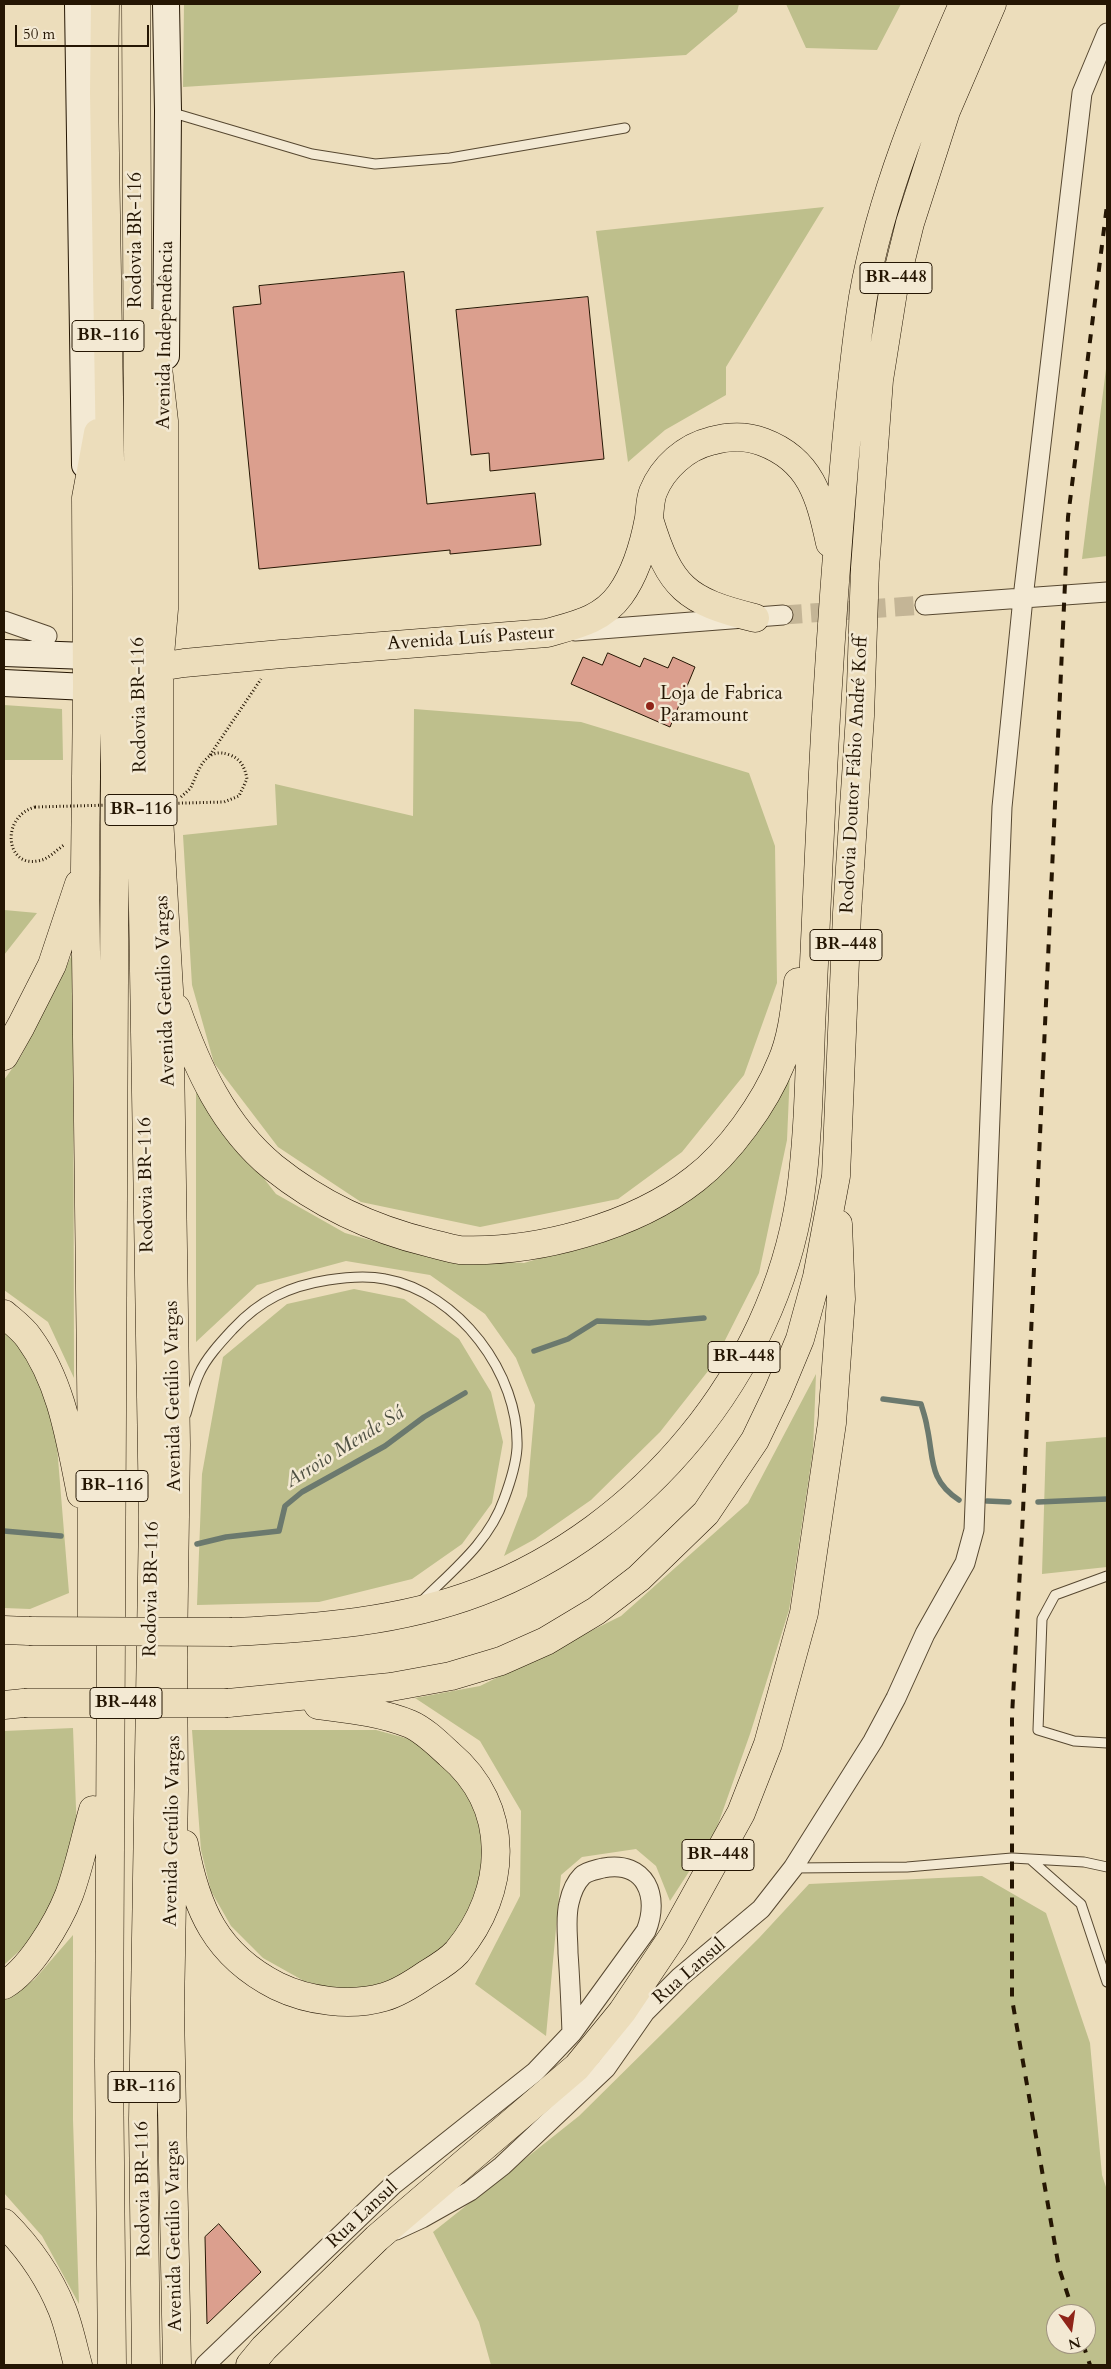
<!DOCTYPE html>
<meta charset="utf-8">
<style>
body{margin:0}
#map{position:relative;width:1111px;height:2369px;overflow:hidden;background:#ecddbb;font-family:Cardo,serif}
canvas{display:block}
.frame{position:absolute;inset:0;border:5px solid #251603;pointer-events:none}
.north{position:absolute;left:1046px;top:2304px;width:50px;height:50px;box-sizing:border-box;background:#f3e9d3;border:1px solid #a19580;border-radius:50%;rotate:166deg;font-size:14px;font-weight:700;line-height:20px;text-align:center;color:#251603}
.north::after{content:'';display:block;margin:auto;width:18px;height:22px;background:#8f2418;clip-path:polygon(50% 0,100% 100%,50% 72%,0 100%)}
.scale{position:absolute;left:15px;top:25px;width:134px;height:22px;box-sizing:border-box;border:2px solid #251603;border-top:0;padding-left:6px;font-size:15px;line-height:18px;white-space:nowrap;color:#251603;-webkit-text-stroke:4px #f3e9d3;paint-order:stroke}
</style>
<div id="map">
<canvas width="1111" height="2369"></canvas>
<div class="frame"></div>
<div class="north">N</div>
<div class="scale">50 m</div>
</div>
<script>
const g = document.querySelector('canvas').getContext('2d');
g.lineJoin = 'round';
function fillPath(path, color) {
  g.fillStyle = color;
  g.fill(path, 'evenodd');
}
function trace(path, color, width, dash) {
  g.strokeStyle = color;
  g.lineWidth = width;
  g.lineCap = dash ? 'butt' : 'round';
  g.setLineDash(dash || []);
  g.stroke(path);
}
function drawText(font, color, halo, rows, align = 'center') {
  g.font = font + ' Cardo,serif';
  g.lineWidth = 5;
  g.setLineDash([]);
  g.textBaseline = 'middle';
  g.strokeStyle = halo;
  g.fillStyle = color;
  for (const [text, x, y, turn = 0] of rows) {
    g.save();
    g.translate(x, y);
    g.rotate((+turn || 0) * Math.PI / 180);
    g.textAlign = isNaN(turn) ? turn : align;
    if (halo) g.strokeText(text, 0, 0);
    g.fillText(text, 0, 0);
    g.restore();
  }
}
const green = new Path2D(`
 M184,4H739L737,12L686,55L183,87Z
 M786,4H901L877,50L806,48Z
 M824,207L726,367V395L665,430L628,462L596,231Z
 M1107,361V556L1082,559Z
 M4,705L62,709L63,760H4Z
 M414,709L581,722L749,773L775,846L777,983L744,1075L682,1152L618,1199L480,1227L361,1202L278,1147L214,1063L192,985L183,835L277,825L275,784L413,816Z
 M4,910L37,913L4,955Z
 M73,953L74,1378L48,1322L4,1290V1080L21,1056Z
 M790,1071L787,1140L759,1273L712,1366L660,1432L591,1500L535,1539L504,1556L527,1496L535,1405L516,1358L485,1314L430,1275L346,1261L257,1285L196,1342V1091L276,1194L345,1233L434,1258L524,1263L628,1232Z
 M354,1289L404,1299L459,1339L491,1392L503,1442L492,1503L462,1544L412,1579L319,1602L197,1605L202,1474L223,1357L287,1304Z
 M4,1329L26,1352L55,1422L69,1593L30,1609L4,1608Z
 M816,1374L813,1450L789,1610L750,1734L716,1830L670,1901L656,1866L636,1849L582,1857L561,1875L546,2036L475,1984L520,1896L521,1811L480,1741L415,1698L480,1686L621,1616L748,1503Z
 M1107,1437V1567L1042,1574L1046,1442Z
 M73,1728L77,1835L56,1896L29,1942L4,1965V1731Z
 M192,1730H376L413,1740L453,1767L475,1799L485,1835V1877L470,1921L445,1952L410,1975L371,1989H335L304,1981L263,1958L231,1926L211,1891L201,1850Z
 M982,1876L1046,1913L1090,2043L1102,2175L1107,2190V2365H491L479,2322L433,2232L579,2116L759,1938L809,1884ZM1056,2314H1086V2344H1056Z
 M73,1935V2120L79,2304L42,2236L4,2193V1998L34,1980Z`);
const stream = new Path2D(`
 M534,1351L568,1339L597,1321L649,1323L704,1318
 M883,1399L921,1404C923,1411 926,1419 927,1427C934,1458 928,1480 959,1500
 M987,1501L1009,1502
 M1038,1502L1107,1499
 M4,1531L61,1536
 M197,1544L226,1537L279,1531L285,1506L302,1492L385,1446L424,1417L465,1393`);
const building = new Path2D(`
 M404,272L427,504L535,493L541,545L450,554V550L259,569L233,307L261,304L259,286Z
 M588,297L604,459L490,471L489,453L471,455L456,310Z
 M608,653L640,667L644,658L668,668L673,657L695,667L670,727L571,684L583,657L602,665Z
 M219,2224L261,2272L207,2324L205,2237Z`);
const streetTunnel = new Path2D(`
 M783,615L925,605`);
const path = new Path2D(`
 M210,755L261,679
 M181,797C185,793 190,790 192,785C199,769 206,746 230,755C241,759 245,768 247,779L239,796L224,802
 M35,807C0,817 6,867 37,861C48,860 55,851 64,845`);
const lane = new Path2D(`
 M170,112L312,154L375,164L450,158L625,128
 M186,1414C190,1401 193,1387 199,1374C206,1358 221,1342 233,1329C260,1300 289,1286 328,1280C347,1277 366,1275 385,1279C458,1292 520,1374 517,1448C516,1464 510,1483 504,1499C489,1542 453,1570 422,1601
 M1107,1576L1055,1595L1042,1619L1038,1730L1074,1741L1107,1743
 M1030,1859L1081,1904L1107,1982
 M793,1868L907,1867L1012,1858L1084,1862L1107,1867`);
const street = new Path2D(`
 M925,605L1107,592
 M4,621L47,636
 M575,631L783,615
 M396,2230L422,2218L470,2191L502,2166L606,2068L645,2012L680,1977L761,1909L793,1868L873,1741L896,1698L925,1634L965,1563L974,1530L1002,807L1023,598L1082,93L1107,33
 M205,2365L394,2184L535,2072L572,2033L646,1931C660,1897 646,1860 603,1868C596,1870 587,1871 582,1876C575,1883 571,1894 569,1903C565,1919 568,1937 568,1953C570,1980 571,2006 572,2033`);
const secondary = new Path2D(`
 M78,4L85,465
 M166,356L168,111L166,4
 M4,653L87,656
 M4,683L87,687`);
const highway = new Path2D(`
 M105,4L104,93L115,763L109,2061L112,2365
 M136,4L139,667L153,1517L143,2119L146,2365
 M153,323L164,421V609L159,667V817L169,990L176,1445L173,1657L174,1790L170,2010L177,2365
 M649,519C670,588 686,601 755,618
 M159,667L184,663L281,654L547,633C575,625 602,620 620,595C636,573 644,545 649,518C650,509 650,500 653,492C663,467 686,447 711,441C729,436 745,435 763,442C811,460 820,497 830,543
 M176,1008C197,1067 223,1126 273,1167C319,1204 372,1229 430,1243C439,1245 450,1249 460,1250C536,1253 634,1227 695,1179C729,1153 765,1103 781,1063C792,1039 795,1008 798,982
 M4,1056L21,1026L52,965L79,884
 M4,1314C12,1321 23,1329 29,1338C62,1383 70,1440 81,1494
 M92,1626V1456L85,869L87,687L86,498L98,433
 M4,1630L29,1631
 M232,1632C316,1628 400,1622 479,1592C643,1529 773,1373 800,1198C808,1142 809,1084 811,1028C816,924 820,820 826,717C831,634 837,550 844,467C849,410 854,353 863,297C881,195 922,98 963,4
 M228,1703L391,1687L451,1676L501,1661L546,1641L596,1611L639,1578L706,1513L755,1440L778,1392L800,1339L817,1277L836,1176L847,913L860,716L865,568L879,380L893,292L910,223L946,111L992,4
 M4,1705L24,1703
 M184,1844C196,1909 216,1955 277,1986C308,2001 350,2007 384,1997C399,1993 414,1983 427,1974C437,1968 449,1961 457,1952C508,1891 512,1807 449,1754C438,1744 424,1730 410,1724C381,1712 349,1709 318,1705
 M4,1985C30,1970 58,1923 69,1895C79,1868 85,1838 93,1810
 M4,2223C28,2247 49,2277 62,2309C69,2326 73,2347 78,2365
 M250,2365L264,2348L377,2238L577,2067L622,2012L673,1936L741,1813L768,1744L804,1613L832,1423L841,1299L838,1224`);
const rail = new Path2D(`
 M1074,2314L1059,2268L1012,1999V1716L1022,1533L1068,517L1107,205
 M1083,2344L1090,2365`);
const pathBridge = new Path2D(`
 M35,807L224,802`);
const highwayBridge = new Path2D(`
 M29,1631L232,1632
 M24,1703H228`);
const markers = [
 [650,706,5,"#8f2418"]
];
const shields = [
 [896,278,72],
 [108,336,72],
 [141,810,72],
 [846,945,72],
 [744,1357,72],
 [112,1486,72],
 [126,1703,72],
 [718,1855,72],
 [144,2087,72]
];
const shieldNames = [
 ["BR-448",896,278],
 ["BR-116",108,336],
 ["BR-116",141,810],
 ["BR-448",846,945],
 ["BR-448",744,1357],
 ["BR-116",112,1486],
 ["BR-448",126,1703],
 ["BR-448",718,1855],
 ["BR-116",144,2087]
];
const streetNames = [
 ["Rodovia BR-116",137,240,-90],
 ["Avenida Independência",166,335,-89],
 ["Avenida Luís Pasteur",471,639,-4],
 ["Rodovia BR-116",140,705,-91],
 ["Rodovia Doutor Fábio André Koff",855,775,-87],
 ["Avenida Getúlio Vargas",166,991,-92],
 ["Rodovia BR-116",147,1185,-91],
 ["Avenida Getúlio Vargas",174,1396,-91],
 ["Rodovia BR-116",152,1589,-89],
 ["Avenida Getúlio Vargas",173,1831,-89],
 ["Rua Lansul",690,1972,-41],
 ["Rodovia BR-116",144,2189,-91],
 ["Rua Lansul",363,2215,-43],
 ["Avenida Getúlio Vargas",175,2236,-91]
];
const poiNames = [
 ["Loja de Fabrica",660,695],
 ["Paramount",660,717]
];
const waterNames = [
 ["Arroio Mende Sá",345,1448,-32]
];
fillPath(green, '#bebf8c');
trace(stream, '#6b796e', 5.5);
fillPath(building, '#db9f8e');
trace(building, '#251603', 1);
trace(streetTunnel, '#c4b596', 19, [19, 9]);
trace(lane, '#574831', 11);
trace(street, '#574831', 21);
trace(secondary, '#251603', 28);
trace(highway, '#251603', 29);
trace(path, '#251603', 3, [1, 2.5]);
trace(lane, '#f3e9d3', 9);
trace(street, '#f3e9d3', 19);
trace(secondary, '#f3e9d3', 26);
trace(highway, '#ecddbb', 28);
trace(rail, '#251603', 4, [9, 9]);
trace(highwayBridge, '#251603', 29, []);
trace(pathBridge, '#251603', 3, [1, 2.5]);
trace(highwayBridge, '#ecddbb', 28);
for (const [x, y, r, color] of markers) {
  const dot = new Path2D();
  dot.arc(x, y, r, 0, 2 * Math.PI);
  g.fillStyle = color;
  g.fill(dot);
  trace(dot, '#f3e9d3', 2);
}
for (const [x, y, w] of shields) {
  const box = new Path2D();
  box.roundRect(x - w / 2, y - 15.5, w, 31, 4);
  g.fillStyle = '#f3e9d3';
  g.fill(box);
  trace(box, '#251603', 1);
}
drawText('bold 18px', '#251603', null, shieldNames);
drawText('19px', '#251603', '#f3e9d3', streetNames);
drawText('19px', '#251603', '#f3e9d3', poiNames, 'left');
drawText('italic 20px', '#4e5042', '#f3e9d3', waterNames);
</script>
